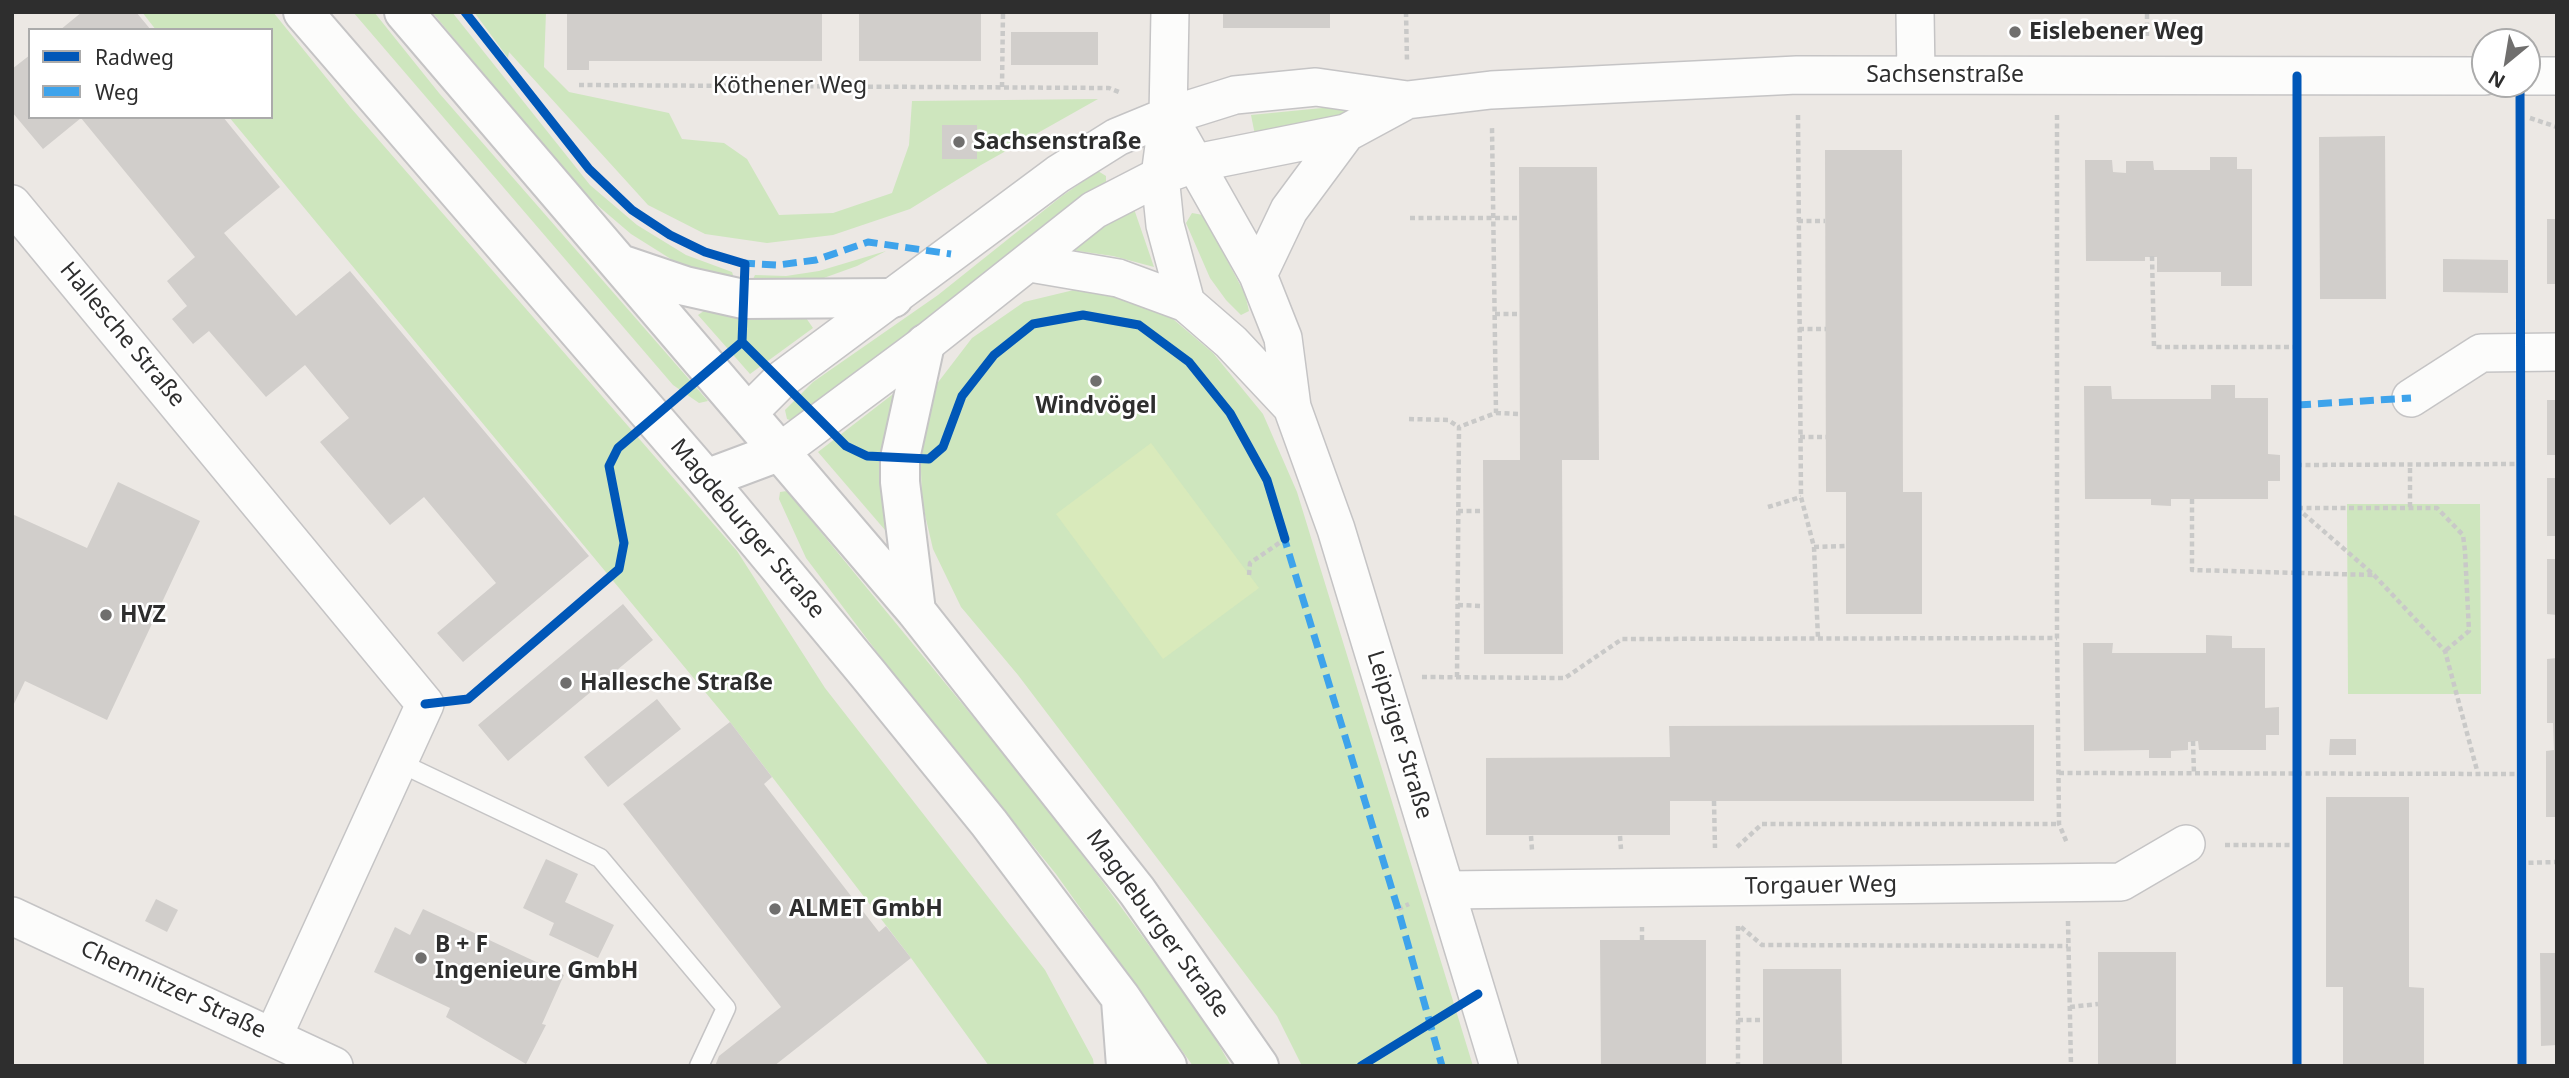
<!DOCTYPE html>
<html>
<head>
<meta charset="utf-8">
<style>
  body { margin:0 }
  #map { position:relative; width:2569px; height:1078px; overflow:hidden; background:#ece8e4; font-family:"Noto Sans",sans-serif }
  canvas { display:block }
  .frame { position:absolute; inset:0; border:14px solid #2e2e2e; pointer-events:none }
  .legend { position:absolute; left:28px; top:28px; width:245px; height:91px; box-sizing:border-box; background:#fff; border:2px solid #ababab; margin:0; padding:9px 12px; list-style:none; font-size:21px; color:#2e2e2e }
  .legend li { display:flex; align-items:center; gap:14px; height:35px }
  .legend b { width:35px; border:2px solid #ababab }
  .north { position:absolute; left:2471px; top:28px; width:70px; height:70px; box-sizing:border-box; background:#fff; border:2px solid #ababab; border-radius:50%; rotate:210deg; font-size:19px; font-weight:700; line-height:28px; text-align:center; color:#2e2e2e }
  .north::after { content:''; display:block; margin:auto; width:24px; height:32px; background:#706f6e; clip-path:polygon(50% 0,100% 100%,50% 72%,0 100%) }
</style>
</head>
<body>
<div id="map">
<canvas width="2569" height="1078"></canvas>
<div class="frame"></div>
<ul class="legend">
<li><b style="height:9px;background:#0057b8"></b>Radweg</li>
<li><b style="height:9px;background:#3ea3eb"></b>Weg</li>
</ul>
<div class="north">N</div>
</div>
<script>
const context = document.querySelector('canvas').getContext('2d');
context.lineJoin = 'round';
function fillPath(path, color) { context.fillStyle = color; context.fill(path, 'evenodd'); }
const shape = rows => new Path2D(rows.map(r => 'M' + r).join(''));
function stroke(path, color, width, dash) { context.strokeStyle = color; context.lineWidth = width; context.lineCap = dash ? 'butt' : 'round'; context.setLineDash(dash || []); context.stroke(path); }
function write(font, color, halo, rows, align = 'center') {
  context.font = font + ' "Noto Sans",sans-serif'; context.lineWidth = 5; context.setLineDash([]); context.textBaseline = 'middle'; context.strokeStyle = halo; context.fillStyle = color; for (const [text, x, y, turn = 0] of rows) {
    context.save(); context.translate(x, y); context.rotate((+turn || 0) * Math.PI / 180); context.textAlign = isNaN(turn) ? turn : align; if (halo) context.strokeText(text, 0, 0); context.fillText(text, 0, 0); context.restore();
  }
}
const green = shape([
  [142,12,273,12,350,107,737,551,825,688,1045,970,1093,1059,1094,1066,989,1066,911,958,730,722,229,117,271,117,271,30,156,30],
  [353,12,374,12,439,93,708,401,699,403,673,385],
  [432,12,452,12,590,185,637,225,686,255,732,272,735,281,682,266,631,234,583,193],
  [474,12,546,12,544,67,569,92,669,113,682,139,724,143,747,159,779,215,833,213,892,193,909,145,912,101,1098,99,981,165,910,209,833,235,767,243,705,234,648,205,509,52,508,58],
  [1373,103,1374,110,1255,135,1251,115],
  [1098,171,1106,176,1106,183,1066,210,795,422,787,419,785,410,813,382,938,295,1062,196],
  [1133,206,1154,267,1113,256,1071,250,1099,226],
  [1192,213,1203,215,1245,294,1249,311,1241,315,1226,300,1210,278,1186,223],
  [886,251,857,266,821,279,786,284,751,283,755,275,786,276,819,271],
  [1078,289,1130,296,1173,319,1213,353,1263,414,1297,492,1473,1066,1302,1066,1277,1016,1018,675,961,607,933,549,922,502,920,441,936,385,972,338,1024,302],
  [708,308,804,315,813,328,750,374,698,315],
  [897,391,885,432,881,485,891,537,818,452],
  [787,491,1020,774,1102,881,1208,1026,1231,1066,1193,1066,1056,874,892,672,806,558,779,499,780,492],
  [2347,504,2480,504,2481,694,2348,694]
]);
const pitch = shape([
  [1151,443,1259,588,1163,659,1056,514]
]);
const building = shape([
  [82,12,136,12,151,30,60,30],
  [567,12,822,12,822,61,589,61,589,70,567,70],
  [859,12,981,12,981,61,859,61],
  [1223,12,1330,12,1330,28,1223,28],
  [1011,32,1098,32,1098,65,1011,65],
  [30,55,30,117,223,117,280,187,224,233,296,316,350,271,589,556,463,662,437,633,496,583,424,497,390,525,320,442,349,418,305,365,266,397,209,331,193,344,172,319,187,306,167,281,195,257,81,118,43,149,12,112,12,69],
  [942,125,977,125,977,159,942,159],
  [2385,136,2386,299,2320,299,2319,137],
  [1825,150,1902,150,1903,492,1922,492,1922,614,1846,614,1846,492,1826,492],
  [2210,157,2237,157,2237,169,2252,169,2252,286,2221,286,2221,272,2157,272,2157,257,2145,257,2145,261,2086,261,2085,160,2112,160,2113,172,2126,173,2126,161,2153,161,2154,170,2210,170],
  [1519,167,1597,167,1599,460,1562,460,1563,654,1484,654,1483,460,1520,460],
  [2547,219,2557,219,2557,284,2547,284],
  [2443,259,2508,260,2508,293,2443,292],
  [2211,385,2235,385,2235,398,2268,398,2268,454,2280,455,2280,481,2268,481,2268,499,2171,499,2171,506,2151,505,2151,499,2085,499,2084,386,2111,386,2112,399,2211,399],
  [2547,400,2557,400,2557,455,2547,455],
  [2547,478,2557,478,2557,536,2547,536],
  [118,482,200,521,107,720,25,681,12,708,12,514,87,548],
  [2547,559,2557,559,2557,615,2547,614],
  [623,604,653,640,508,761,478,725],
  [2206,635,2232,636,2232,648,2265,648,2265,708,2279,707,2279,735,2266,735,2266,750,2199,750,2198,741,2188,742,2188,750,2171,751,2171,758,2149,758,2149,750,2084,751,2083,643,2113,643,2112,653,2206,653],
  [2557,658,2557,817,2546,817,2546,751,2554,750,2553,723,2547,723,2547,659],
  [657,699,681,729,608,787,584,757],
  [730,722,772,777,764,784,879,932,886,926,911,958,774,1066,715,1066,719,1056,781,1007,623,804],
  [2034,725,2034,801,1670,801,1670,835,1486,835,1486,758,1670,757,1669,726],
  [2330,739,2356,739,2356,755,2329,755],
  [2326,797,2409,797,2409,987,2424,988,2424,1066,2343,1066,2343,987,2326,987],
  [546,859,578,874,565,902,614,925,598,958,549,935,554,923,523,908],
  [156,899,178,910,167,932,145,921],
  [423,909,564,975,542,1024,546,1025,526,1064,446,1017,450,1008,374,972,395,927,410,935],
  [1600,940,1706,940,1706,1066,1601,1066],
  [2098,952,2176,952,2176,1066,2098,1066],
  [2540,953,2557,953,2557,1045,2541,1046],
  [1763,969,1841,969,1842,1066,1763,1066]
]);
const path = shape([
  [1406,12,1407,61],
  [2147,36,2147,12],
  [579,85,1109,88,1119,92],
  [1002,87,1003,12],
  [1798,115,1801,497,1814,547,1818,638],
  [2057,115,2057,638,2059,824,2067,843],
  [2530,118,2557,127],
  [1410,218,1519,218],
  [1798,221,1825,221],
  [2152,256,2154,347,2297,347],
  [1495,314,1519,314],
  [1799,329,1826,329],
  [1496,413,1519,414],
  [1409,419,1448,420,1459,427],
  [1800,437,1826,437],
  [2297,465,2520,464],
  [2192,499,2192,570,2373,575],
  [1768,507,1801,497],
  [2410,507,2410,465],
  [2297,508,2374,575,2445,651,2478,774],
  [2298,508,2437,508,2463,535,2465,551,2469,631,2445,651],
  [1458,511,1483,511],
  [1814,547,1846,546],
  [1249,575,1250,563,1285,539],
  [1458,605,1483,606],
  [1422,677,1565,678,1622,639,2057,638],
  [1457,677,1459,427,1496,413,1492,127],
  [2193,741,2194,774],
  [2059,773,2520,774],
  [1714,801,1715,848],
  [1531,836,1532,850],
  [1620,836,1621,849],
  [2225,845,2297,845],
  [1737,847,1762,824,2059,824],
  [2520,863,2557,862],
  [1398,909,1409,904],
  [2068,921,2071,1066],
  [1738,926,1738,1066],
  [1741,927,1762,945,2068,946],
  [1642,940,1642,927],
  [2070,1007,2098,1004],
  [1738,1020,1763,1020]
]);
const lane = shape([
  [398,762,600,858,726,1008,699,1066]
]);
const street = shape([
  [1170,12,1168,116,1160,176,1165,225,1186,303],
  [1915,12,1916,75],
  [2527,76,2557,76],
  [1168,116,1258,275,1283,338,1292,407,1336,529,1499,1066],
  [12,204,425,704,273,1037],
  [1030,263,1118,278,1186,303,1231,342,1292,407],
  [1258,275,1289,210,1346,133],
  [2411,398,2481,353,2557,352],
  [748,413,781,380,1058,174,1117,137,1168,116,1235,95,1316,87,1407,100,1491,90,1797,75,2485,76],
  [781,451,925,344,1094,210,1160,176,1196,163,1346,133,1407,100],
  [1446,890,2121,882,2186,844],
  [12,916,334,1066]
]);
const secondary = shape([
  [303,12,706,479,868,674,989,823,1121,998,1167,1066],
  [404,12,916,611,1137,891,1259,1066],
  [620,264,685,286,743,299,893,298],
  [706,479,781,451],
  [916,611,900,482,900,458,925,344],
  [1121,1000,1126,1066]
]);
const quiet = shape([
  [741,263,778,265,816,260,868,242,951,254],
  [2297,405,2411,398],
  [1283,534,1398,909,1442,1066]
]);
const cycleway = shape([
  [465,12,589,169,632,210,670,235,705,252,745,264,742,342,846,446,867,456,929,459,943,447,962,396,994,355,1033,324,1083,315,1139,325,1189,362,1230,413,1267,480,1285,539],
  [2297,76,2297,1066],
  [2520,84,2522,1066],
  [425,704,468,699,619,569,624,543,609,466,618,448,742,342],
  [1361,1066,1478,994]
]);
const markers = [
  [2015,32,7,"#706f6e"],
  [959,142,7,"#706f6e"],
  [1096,381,7,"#706f6e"],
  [106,615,7,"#706f6e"],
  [566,683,7,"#706f6e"],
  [775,909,7,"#706f6e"],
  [421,958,7,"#706f6e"]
];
const poiNames = [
  ["Eislebener Weg",2029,32],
  ["Sachsenstraße",973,142],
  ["Windvögel",1096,406,"center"],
  ["HVZ",120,615],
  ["Hallesche Straße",580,683],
  ["ALMET GmbH",789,909],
  ["B + F",435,945],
  ["Ingenieure GmbH",435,971]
];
const streetNames = [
  ["Sachsenstraße",1945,75],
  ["Köthener Weg",790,86],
  ["Hallesche Straße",122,335,50],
  ["Magdeburger Straße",747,529,50],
  ["Leipziger Straße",1399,735,73],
  ["Torgauer Weg",1821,886,-1],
  ["Magdeburger Straße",1157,924,54],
  ["Chemnitzer Straße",173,990,25]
];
fillPath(green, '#cee6be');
fillPath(pitch, '#d9eabb');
fillPath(building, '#d1cecb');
stroke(lane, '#c5c4c5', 21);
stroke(street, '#c5c4c5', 40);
stroke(secondary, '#c5c4c5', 42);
stroke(path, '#c9c9c8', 4.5, [5, 3.5]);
stroke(lane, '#fcfcfb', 18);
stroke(street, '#fcfcfb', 37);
stroke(secondary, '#fcfcfb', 38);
stroke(quiet, '#3ea3eb', 7, [14, 7]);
stroke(cycleway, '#0057b8', 9);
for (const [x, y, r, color] of markers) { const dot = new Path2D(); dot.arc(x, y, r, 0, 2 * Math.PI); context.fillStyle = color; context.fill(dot); stroke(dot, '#fff', 2.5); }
write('bold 23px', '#2e2e2e', '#fff', poiNames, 'left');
write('23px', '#2e2e2e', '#fff', streetNames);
</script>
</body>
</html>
